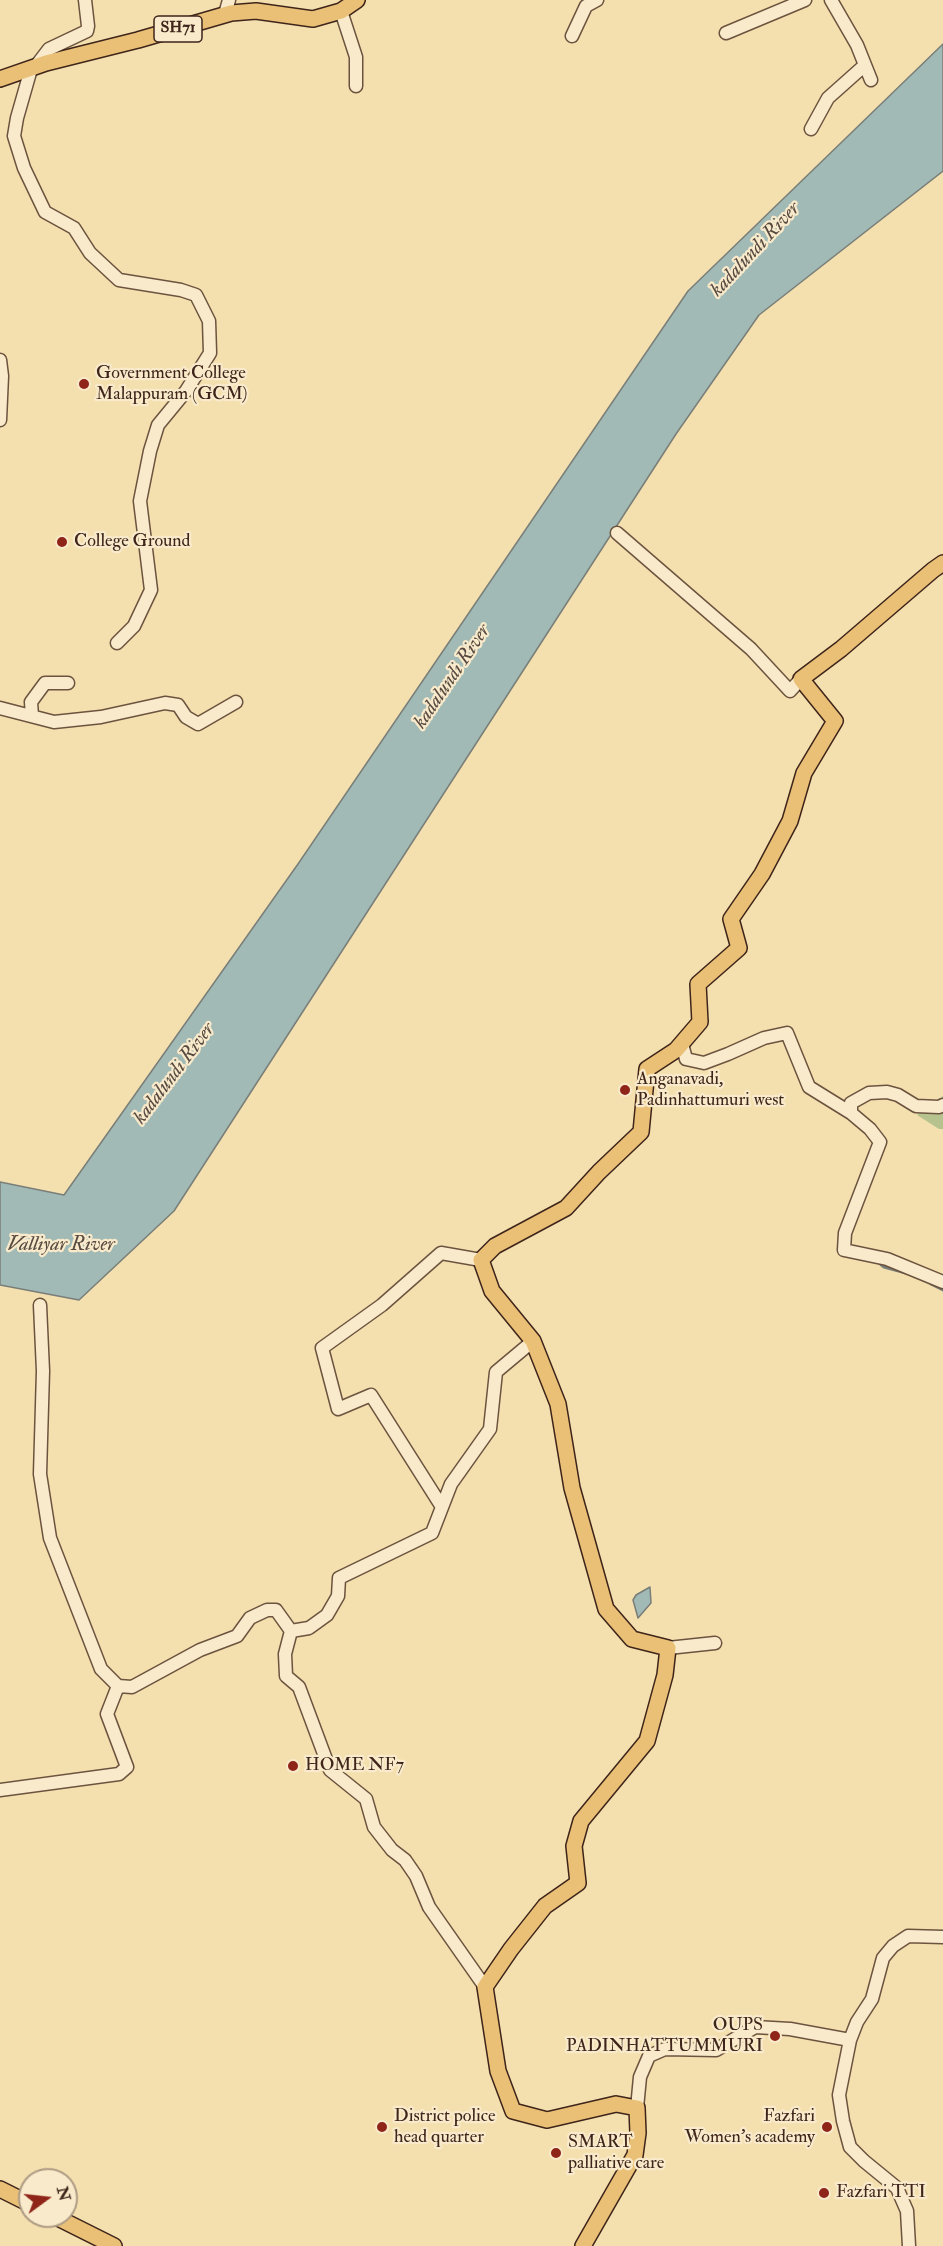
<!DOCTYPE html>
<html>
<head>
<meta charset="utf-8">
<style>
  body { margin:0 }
  #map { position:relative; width:943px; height:2246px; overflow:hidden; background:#f4dfae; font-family:"IM FELL Double Pica",serif }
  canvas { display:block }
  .north { position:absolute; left:18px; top:2168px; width:60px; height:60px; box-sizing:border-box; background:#f8eaca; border:2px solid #ae9b84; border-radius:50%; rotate:75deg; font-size:16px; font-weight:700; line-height:24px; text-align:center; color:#3e241a }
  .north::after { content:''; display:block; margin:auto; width:21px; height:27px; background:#8f2418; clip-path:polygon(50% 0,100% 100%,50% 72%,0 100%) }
</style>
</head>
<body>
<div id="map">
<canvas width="943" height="2246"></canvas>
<div class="north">N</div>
</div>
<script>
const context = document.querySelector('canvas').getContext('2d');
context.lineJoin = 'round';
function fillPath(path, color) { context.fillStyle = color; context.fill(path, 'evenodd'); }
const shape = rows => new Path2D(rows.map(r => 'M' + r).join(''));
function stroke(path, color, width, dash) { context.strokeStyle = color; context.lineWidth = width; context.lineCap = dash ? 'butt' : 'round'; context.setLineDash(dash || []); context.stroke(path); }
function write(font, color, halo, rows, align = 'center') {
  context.font = font + ' "IM FELL Double Pica",serif'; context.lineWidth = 4.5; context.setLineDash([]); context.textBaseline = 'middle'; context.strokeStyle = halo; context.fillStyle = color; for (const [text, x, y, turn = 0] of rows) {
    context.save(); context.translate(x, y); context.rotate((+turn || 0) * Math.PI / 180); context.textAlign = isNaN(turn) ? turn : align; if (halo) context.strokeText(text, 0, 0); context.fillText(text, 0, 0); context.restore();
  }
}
const green = shape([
  [943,1096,943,1129,939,1129,917,1115]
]);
const water = shape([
  [943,44,943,171,759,315,676,434,174,1211,79,1300,0,1285,0,1182,64,1195,298,864,688,291,943,44],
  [650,1587,651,1603,638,1618,633,1600,636,1595,650,1587]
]);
const stream = shape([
  [879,1263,884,1267,906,1273],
  [931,1284,943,1290]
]);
const minor = shape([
  [831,0,857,45,871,80],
  [341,11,356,57,356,86],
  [225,14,229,0],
  [726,33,805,0],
  [572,36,586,6,597,0],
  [36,66,49,49,87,31,88,26,85,0],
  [31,69,17,118,14,136,24,168,45,212,74,228,90,253,119,280,181,290,196,295,209,321,210,353,186,391,158,425,150,451,140,501,151,590,134,626,117,643],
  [811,129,828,98,865,65],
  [0,360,2,376,0,420],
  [617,533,751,649,790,691,801,679],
  [0,708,54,722,101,717,165,703,178,705,186,717,198,724,236,702],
  [32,716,31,702,45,683,68,683],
  [682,1044,686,1059,704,1063,728,1054,764,1038,787,1033,809,1087,851,1113,870,1129,880,1142,845,1233,844,1250,887,1259,943,1282],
  [851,1113,851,1103,869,1093,887,1092,898,1095,916,1106,939,1107,943,1105],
  [40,1305,43,1371,40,1474,50,1538,101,1669,118,1686,132,1687,200,1650,237,1636,250,1618,267,1610,276,1610,291,1631],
  [442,1507,371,1395,338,1409,322,1348,382,1305,441,1253,481,1260],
  [668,1648,715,1643],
  [0,1790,119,1774,127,1767,107,1714,118,1686],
  [485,1987,429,1907,416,1876,405,1860,392,1850,374,1827,366,1799,330,1770,299,1687,286,1676,285,1654,291,1631,309,1628,327,1615,338,1596,339,1578,432,1533,451,1484,490,1429,496,1372,533,1341],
  [637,2108,640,2077,649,2056,665,2049,716,2050,755,2027,790,2029,850,2040],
  [909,2246,907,2211,897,2188,864,2161,850,2147,843,2121,839,2095,850,2040,857,2022,872,1999,883,1958,893,1946,908,1936,943,1937]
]);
const major = shape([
  [0,79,46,63,138,40,231,13,256,11,313,19,341,11,357,0],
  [0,2189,30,2204],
  [54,2216,114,2246],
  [583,2246,635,2155,638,2133,637,2108,616,2104,547,2120,513,2111,498,2071,485,1987,511,1949,545,1906,578,1883,574,1846,581,1821,647,1741,665,1675,668,1648,632,1639,606,1609,572,1488,558,1404,533,1341,492,1291,481,1260,495,1246,566,1208,599,1172,641,1132,647,1069,676,1050,700,1022,698,984,739,948,731,919,762,874,790,821,804,773,835,721,801,679,841,649,933,570,943,563]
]);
const markers = [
  [84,384,6,"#8f2418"],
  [62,542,6,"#8f2418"],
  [625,1090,6,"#8f2418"],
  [293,1766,6,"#8f2418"],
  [775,2036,6,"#8f2418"],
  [382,2127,6,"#8f2418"],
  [827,2127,6,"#8f2418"],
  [556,2153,6,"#8f2418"],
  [824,2193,6,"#8f2418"]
];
const shields = [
  [178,29,48]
];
const shieldNames = [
  ["SH71",178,29]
];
const poiNames = [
  ["Government College",96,374],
  ["Malappuram (GCM)",96,395],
  ["College Ground",74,542],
  ["Anganavadi,",637,1080],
  ["Padinhattumuri west",637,1101],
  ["HOME NF7",305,1766],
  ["OUPS",763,2026,"right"],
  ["PADINHATTUMMURI",763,2047,"right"],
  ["District police",394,2117],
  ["head quarter",394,2138],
  ["Fazfari",815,2117,"right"],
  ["Women's academy",815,2138,"right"],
  ["SMART",568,2143],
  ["palliative care",568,2164],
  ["Fazfari TTI",836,2193]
];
const waterNames = [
  ["kadalundi River",756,250,-47],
  ["kadalundi River",453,677,-56],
  ["kadalundi River",175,1074,-53],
  ["Valliyar River",61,1246]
];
fillPath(green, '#b6c38f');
fillPath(water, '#a1bab6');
stroke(water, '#797e78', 1.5);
stroke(stream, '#797e78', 3);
stroke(minor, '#6c533f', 15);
stroke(major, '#3e241a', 18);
stroke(minor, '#f8eaca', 12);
stroke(major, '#eac077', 15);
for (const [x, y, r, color] of markers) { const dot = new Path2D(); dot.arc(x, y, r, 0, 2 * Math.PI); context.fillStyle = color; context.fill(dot); stroke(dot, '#f8eaca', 2); }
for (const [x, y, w] of shields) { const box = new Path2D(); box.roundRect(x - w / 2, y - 13, w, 26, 4.5); context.fillStyle = '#f8eaca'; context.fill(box); stroke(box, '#3e241a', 1.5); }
write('bold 16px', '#3e241a', null, shieldNames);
write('18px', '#3e241a', '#f8eaca', poiNames, 'left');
write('italic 20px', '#574a41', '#f8eaca', waterNames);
</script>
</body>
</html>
